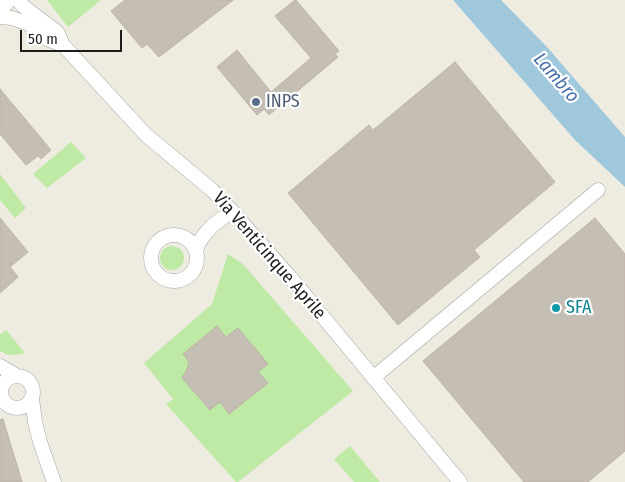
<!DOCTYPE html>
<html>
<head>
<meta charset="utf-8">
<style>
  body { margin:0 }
  #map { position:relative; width:625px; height:482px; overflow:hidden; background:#eeebe1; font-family:"Fira Sans Condensed",sans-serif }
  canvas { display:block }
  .scale { position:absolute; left:20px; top:30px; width:102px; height:22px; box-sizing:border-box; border:2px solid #1c1c1c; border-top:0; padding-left:6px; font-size:15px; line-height:18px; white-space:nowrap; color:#1c1c1c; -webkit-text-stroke:4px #fff; paint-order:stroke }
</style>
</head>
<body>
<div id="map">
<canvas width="625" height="482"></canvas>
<div class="scale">50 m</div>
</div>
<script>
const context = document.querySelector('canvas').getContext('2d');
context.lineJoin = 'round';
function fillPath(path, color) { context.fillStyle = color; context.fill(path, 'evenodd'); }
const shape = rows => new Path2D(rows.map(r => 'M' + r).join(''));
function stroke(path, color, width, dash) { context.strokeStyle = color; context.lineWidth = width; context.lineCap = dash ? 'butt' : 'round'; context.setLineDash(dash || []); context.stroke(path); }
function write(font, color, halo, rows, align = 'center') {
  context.font = font + ' "Fira Sans Condensed",sans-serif'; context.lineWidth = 4.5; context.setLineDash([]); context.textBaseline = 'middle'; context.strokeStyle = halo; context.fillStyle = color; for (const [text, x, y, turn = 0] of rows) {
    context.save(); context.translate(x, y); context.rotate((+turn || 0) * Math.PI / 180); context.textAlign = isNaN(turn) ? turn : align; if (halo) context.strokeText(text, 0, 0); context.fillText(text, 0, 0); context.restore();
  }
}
const grass = shape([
  [47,0,101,0,68,27],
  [71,142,86,158,47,188,33,174],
  [0,174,26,208,15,218,0,200],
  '160 258a12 12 0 1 1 24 0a12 12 0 1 1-24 0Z',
  [228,254,243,264,353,391,238,482,236,482,166,404,173,399,144,363,212,304],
  [6,330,25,353,14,355,6,354,0,351,0,335],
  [350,446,380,482,354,482,334,459]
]);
const water = shape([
  [453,0,501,0,546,46,625,137,625,187,575,140]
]);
const building = shape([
  [125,0,233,0,159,57,147,44,142,48,111,11,125,0],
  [295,0,296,0,339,51,335,54,338,57,269,115,264,109,257,115,217,67,237,50,271,92,311,58,275,16,295,0],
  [455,62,555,182,474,250,480,257,398,325,288,193,369,125,373,130,455,62],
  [0,89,51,150,41,159,38,156,26,165,0,134,0,89],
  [0,218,28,252,10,267,18,277,0,293,0,218],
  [595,218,625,254,625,451,588,482,524,482,423,361,595,218],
  [217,326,226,337,238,328,268,364,258,372,268,383,229,414,220,402,210,410,182,378,187,369,189,362,183,354,217,326],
  [3,419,22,482,0,482,0,420,3,419]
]);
const minor = shape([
  [18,0,23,6,57,32,63,45,146,135,212,190,232,211,290,277,460,482],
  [0,12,9,0],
  [0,17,12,18,29,24,49,40,63,45],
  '151 258a23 23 0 1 1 46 0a23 23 0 1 1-46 0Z',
  [196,251,199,242,205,234,213,225,232,211],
  [0,366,17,376],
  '1 392a16 16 0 1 1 32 0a16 16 0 1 1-32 0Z',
  [373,378,598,190],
  [32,398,35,422,40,442,54,482]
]);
const markers = [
  [256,102,5,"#5c6f8a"],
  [556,308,5,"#0f9aa8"]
];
const serviceNames = [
  ["INPS",266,102]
];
const streetNames = [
  ["Via Venticinque Aprile",269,256,49]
];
const cultureNames = [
  ["SFA",566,308]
];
const waterNames = [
  ["Lambro",556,78,49]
];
fillPath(grass, '#bfeaa5');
fillPath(water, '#a0c8dd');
fillPath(building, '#c5beb4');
stroke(building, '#bfb3a3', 1);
stroke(minor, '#a3a3a3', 15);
stroke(minor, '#fff', 14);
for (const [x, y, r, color] of markers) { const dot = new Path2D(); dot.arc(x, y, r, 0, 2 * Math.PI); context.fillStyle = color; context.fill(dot); stroke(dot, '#fff', 2); }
write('18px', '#4e5e75', '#fff', serviceNames, 'left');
write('18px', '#1c1c1c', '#fff', streetNames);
write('18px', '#0d838f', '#fff', cultureNames, 'left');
write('italic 19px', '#476fad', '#fff', waterNames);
</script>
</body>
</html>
